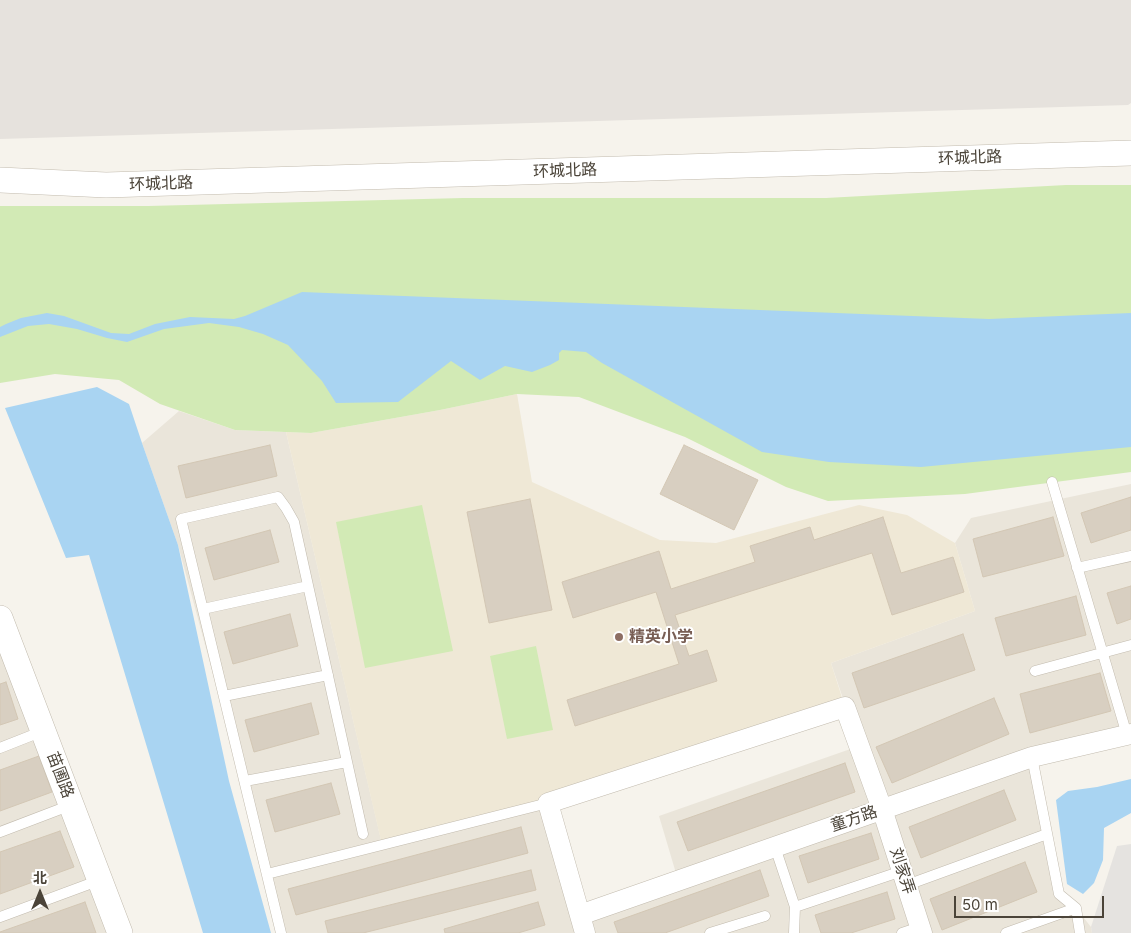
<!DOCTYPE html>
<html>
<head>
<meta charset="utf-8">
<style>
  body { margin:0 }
  #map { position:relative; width:1131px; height:933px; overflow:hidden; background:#f6f3ec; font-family:Inter,"Noto Sans SC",sans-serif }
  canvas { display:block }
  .north { position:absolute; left:15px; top:868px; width:50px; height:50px; -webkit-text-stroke:4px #fff; paint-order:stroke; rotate:0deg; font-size:14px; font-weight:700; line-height:20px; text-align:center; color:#4b4439 }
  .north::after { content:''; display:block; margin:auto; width:18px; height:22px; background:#4b4439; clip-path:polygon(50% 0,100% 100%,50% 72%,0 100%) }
  .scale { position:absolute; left:954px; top:896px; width:150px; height:22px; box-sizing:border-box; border:2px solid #4b4439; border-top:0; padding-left:6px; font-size:15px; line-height:18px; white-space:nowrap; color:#4b4439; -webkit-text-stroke:4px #fff; paint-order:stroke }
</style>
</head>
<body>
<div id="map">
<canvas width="1131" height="933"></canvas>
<div class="north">北</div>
<div class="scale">50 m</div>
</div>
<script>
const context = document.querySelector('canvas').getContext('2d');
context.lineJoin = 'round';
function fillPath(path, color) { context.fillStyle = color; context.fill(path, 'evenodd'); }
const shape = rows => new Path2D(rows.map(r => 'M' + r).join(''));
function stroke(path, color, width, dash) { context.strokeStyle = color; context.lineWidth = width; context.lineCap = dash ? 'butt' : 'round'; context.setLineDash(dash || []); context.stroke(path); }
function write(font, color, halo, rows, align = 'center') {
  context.font = font + ' Inter,"Noto Sans SC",sans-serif'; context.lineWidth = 4; context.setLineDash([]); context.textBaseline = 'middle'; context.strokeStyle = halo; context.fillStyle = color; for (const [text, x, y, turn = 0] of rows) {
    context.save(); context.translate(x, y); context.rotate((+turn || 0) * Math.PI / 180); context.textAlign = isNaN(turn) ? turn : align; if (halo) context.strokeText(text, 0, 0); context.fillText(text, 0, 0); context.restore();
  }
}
const residential = shape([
  [179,411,235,430,286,432,382,844,548,803,579,914,678,880,659,816,859,746,831,663,975,611,955,543,971,518,1131,484,1131,734,1032,757,1059,894,1076,908,1091,927,1092,933,281,933,267,874,178,545,142,443],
  [0,618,120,933,0,933]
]);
const industrial = shape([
  [0,0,1131,0,1131,103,1128,105,0,139]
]);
const education = shape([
  [517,394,532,482,660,540,716,543,859,505,907,515,955,543,975,611,831,663,845,707,548,803,382,845,286,432,311,433,440,410]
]);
const green = shape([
  [1066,185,1131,185,1131,472,965,494,828,501,786,487,685,437,579,397,517,394,440,410,311,433,235,430,160,404,119,380,55,374,0,383,0,206,148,206,463,198,826,198],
  [422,505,453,651,365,668,336,522],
  [536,646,553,730,507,739,490,656]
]);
const parking = shape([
  [1131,844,1131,933,1092,933,1091,927,1117,846]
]);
const water = shape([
  [302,292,989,319,1131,313,1131,447,921,467,829,462,762,452,602,363,586,352,562,350,559,353,559,360,550,365,532,372,505,366,480,380,451,361,398,402,336,403,322,381,288,345,263,334,239,327,209,323,164,329,127,342,107,338,77,329,49,324,28,326,0,337,0,327,6,324,21,318,47,313,64,316,111,333,129,334,155,324,190,317,234,319,245,316],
  [97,387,129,404,142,443,178,545,229,781,271,933,203,933,89,555,66,558,5,408],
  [1131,779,1131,813,1104,828,1103,860,1094,883,1083,894,1067,884,1056,800,1068,791,1097,787]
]);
const building = shape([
  [270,445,277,476,186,498,178,466,270,445],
  [684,445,758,480,734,530,660,494,684,445],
  [1131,497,1131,530,1091,543,1081,513,1131,497],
  [530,499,552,610,489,623,467,512,530,499],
  [883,517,901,573,953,557,964,592,892,615,872,553,675,615,689,656,707,650,717,681,575,726,567,700,679,664,656,592,573,618,562,582,659,551,671,589,755,562,750,546,810,527,814,540,883,517],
  [1053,517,1064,556,983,577,973,539,1053,517],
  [270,530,279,562,214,580,205,548,270,530],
  [1131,586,1131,619,1117,624,1107,593,1131,586],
  [1076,596,1086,635,1006,656,995,618,1076,596],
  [290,614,298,646,233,664,224,632,290,614],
  [963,634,975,670,864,708,852,673,963,634],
  [1100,673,1111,711,1030,733,1020,694,1100,673],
  [6,682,18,719,0,725,0,684,6,682],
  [994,698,1009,734,892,783,876,747,994,698],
  [311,703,319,734,254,752,245,720,311,703],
  [39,756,52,792,0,811,0,770,39,756],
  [845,763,855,792,688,851,677,822,845,763],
  [331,783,340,814,275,832,266,800,331,783],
  [1004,790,1016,820,921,858,909,827,1004,790],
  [521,827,528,853,296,915,288,889,521,827],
  [60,831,74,867,0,894,0,852,60,831],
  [871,833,879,859,808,883,799,856,871,833],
  [1025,862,1037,892,942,930,930,899,1025,862],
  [531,870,536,890,363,933,328,933,325,921,531,870],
  [760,870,769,896,665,933,618,933,614,922,760,870],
  [887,892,895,919,851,933,821,933,815,915,887,892],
  [85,902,96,933,0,933,0,932,85,902],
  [538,902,545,925,518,933,445,933,444,929,538,902]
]);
const service = shape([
  [1052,482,1127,735],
  [1077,568,1131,556],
  [203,609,308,586],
  [1035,671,1131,645],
  [224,696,328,675],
  [0,748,43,731],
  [1032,757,1059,894,1076,908,1080,933],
  [245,781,347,762],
  [0,832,71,805],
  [775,847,795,907],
  [267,874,548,803],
  [907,885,1047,834],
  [0,917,100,880],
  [281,933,181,519,278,497,286,508,294,522,363,834],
  [710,933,765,916],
  [794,933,795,907,902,871],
  [902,933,920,927],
  [1006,933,1076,908]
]);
const minor = shape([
  [580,915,1032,757,1131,734],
  [585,933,548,803,845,707,882,809,922,933]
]);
const tertiary = shape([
  [0,180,106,185,1131,153],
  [0,618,120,933]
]);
const markers = [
  [619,637,5,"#8d6e63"]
];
const streetNames = [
  ["环城北路",970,158,-2],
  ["环城北路",565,171,-2],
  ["环城北路",161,184,-2],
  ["苗圃路",60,775,69],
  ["童方路",854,819,-19],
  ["刘家弄",902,871,72]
];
const educationNames = [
  ["精英小学",629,637]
];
fillPath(residential, '#eae5da');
fillPath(industrial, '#e6e2dd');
fillPath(education, '#efe8d6');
fillPath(green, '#d2eab5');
fillPath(parking, '#e5e3e0');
fillPath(water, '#a9d4f2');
fillPath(building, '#d8cfc1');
stroke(building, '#d3c7b4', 1);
stroke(service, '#c2bbae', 11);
stroke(minor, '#c2bbae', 21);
stroke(tertiary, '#c2bbae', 26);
stroke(service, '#fff', 10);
stroke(minor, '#fff', 20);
stroke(tertiary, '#fff', 25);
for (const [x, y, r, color] of markers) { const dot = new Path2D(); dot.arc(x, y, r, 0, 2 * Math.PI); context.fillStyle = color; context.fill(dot); stroke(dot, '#fff', 2); }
write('16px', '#4b4439', '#fff', streetNames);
write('bold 16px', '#785e54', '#fff', educationNames, 'left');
</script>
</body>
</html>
